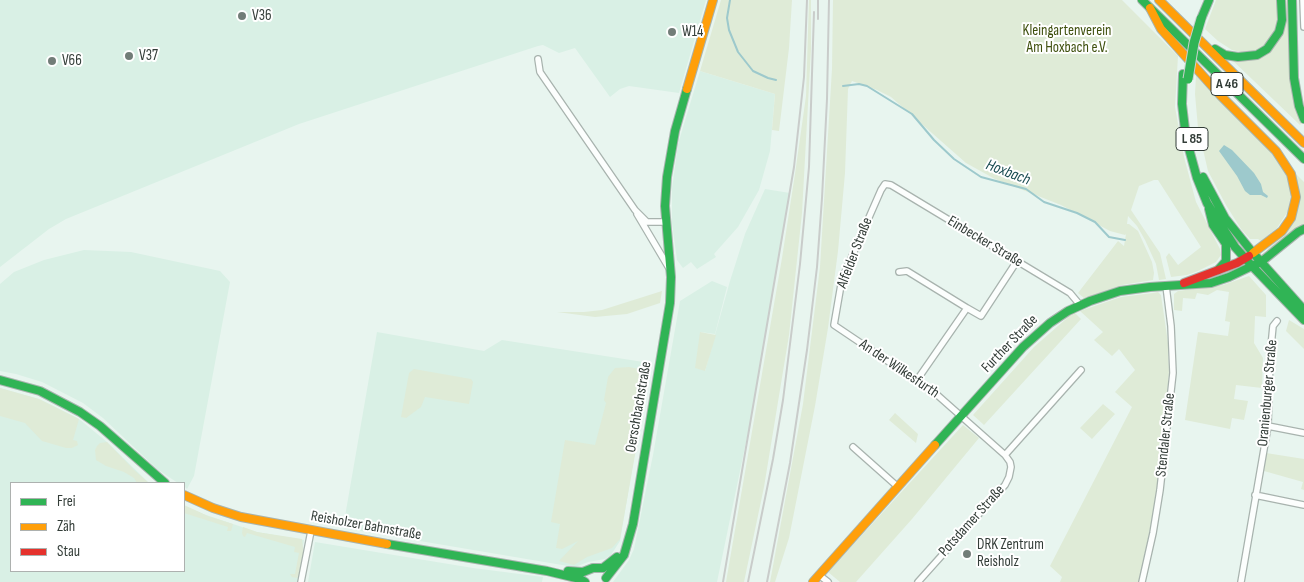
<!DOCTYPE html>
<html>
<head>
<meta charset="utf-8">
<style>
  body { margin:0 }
  #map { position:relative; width:1304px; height:582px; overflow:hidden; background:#e8f5ef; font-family:"Sofia Sans Condensed",sans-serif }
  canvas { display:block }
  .legend { position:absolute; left:10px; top:482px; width:175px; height:90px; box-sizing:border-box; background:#fff; border:1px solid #adb1af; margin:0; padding:6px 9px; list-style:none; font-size:15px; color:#333d38 }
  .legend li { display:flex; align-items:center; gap:10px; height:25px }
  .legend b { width:25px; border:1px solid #adb1af }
</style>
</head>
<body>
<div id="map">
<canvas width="1304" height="582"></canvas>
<ul class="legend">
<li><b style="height:6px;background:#30b455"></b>Frei</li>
<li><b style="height:6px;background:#ff9f0a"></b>Zäh</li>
<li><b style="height:6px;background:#e5322d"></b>Stau</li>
</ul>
</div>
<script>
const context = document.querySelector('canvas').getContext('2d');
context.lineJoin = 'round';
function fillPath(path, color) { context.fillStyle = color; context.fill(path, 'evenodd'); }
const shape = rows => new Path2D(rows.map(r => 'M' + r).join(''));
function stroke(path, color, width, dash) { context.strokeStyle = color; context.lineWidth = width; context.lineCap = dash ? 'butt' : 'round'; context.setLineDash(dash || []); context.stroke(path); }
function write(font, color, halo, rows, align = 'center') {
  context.font = font + ' "Sofia Sans Condensed",sans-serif'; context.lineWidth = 4; context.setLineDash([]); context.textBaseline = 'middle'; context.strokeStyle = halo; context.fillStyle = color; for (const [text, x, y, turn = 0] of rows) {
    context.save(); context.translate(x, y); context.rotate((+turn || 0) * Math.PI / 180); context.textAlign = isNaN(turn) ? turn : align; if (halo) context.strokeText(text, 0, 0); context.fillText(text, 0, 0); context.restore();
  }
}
const built = shape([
  [0,0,706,0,679,93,629,86,620,89,610,97,575,48,559,53,543,45,538,46,299,124,66,219,49,229,0,267],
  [700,71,775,94,770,151,759,190,738,227,714,254,716,257,697,269,691,262,683,268,677,260,672,223,672,189,678,144],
  [765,189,790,193,751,418,717,582,613,582,629,560,634,549,653,455,680,301,712,281,727,287,715,334,700,332,705,371,730,281,745,234],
  [84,250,131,252,220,271,230,282,194,476,187,489,184,486,184,483,178,483,157,469,103,418,83,403,42,382,16,374,0,371,0,284,14,272,44,260],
  [377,332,484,351,502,340,650,363,620,541,611,555,605,559,588,562,575,567,568,566,343,528],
  [0,388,39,399,79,419,107,442,149,483,11,483,11,571,184,571,184,506,206,515,257,532,304,540,297,582,0,582],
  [315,542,473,568,543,577,542,582,308,582]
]);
const green = shape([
  [721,0,792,0,789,48,779,131,772,130,775,94,700,71],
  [809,0,811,0,811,49,802,213,789,335,764,487,744,582,726,582,782,258,795,174,806,96],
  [833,0,1122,0,1178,56,1175,107,1184,157,1196,202,1220,249,1221,255,1216,262,1198,271,1187,275,1171,277,1166,257,1169,253,1178,265,1201,247,1158,180,1154,180,1139,186,1131,210,1160,253,1166,279,1159,280,1156,264,1145,240,1137,226,1128,216,1127,224,1129,224,1138,231,1152,262,1154,273,1153,280,1122,285,1084,298,1078,293,1118,241,1124,246,1126,234,1125,235,1110,231,1061,205,995,179,966,163,891,97,877,90,852,81,848,89,845,173,838,251,828,328,815,406,789,538,775,582,770,582,803,404,820,267,832,69],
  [1216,0,1278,0,1277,32,1259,50,1241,52,1232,50,1218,41,1205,29],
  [1284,0,1287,0,1289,36,1302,123,1300,125,1230,58,1272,47],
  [1196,75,1273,153,1287,175,1291,193,1288,211,1277,228,1261,241,1258,239,1250,239,1241,229,1226,205,1208,171,1198,128,1195,94],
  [1295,173,1304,182,1304,226,1269,251,1267,249,1283,235,1298,210,1299,203],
  [1249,276,1266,295,1266,317,1255,316,1254,343,1263,358,1262,388,1236,385,1234,399,1248,401,1244,420,1232,418,1230,429,1185,420,1198,332,1228,336,1230,322,1225,321,1229,292,1217,290,1208,295,1197,293,1195,299,1183,298,1182,311,1174,310,1174,294,1178,291,1223,285],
  [662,291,660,303,627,314,595,317,557,312,584,312,602,310],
  [1153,293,1158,292,1161,295,1168,343,1169,373,1158,490,1139,582,1060,582,1062,577,1050,566,1132,407,1115,392,1135,370,1119,349,1112,356,1094,340,1103,332,1080,311,1121,297],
  [1074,312,1081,319,984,425,973,415,1034,347],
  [1289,320,1304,329,1304,349,1286,331],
  [700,332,716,335,705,371,695,368],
  [629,367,650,371,620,539,612,548,587,557,574,565,559,561,578,541,562,549,556,548,560,524,551,522,565,440,595,445,606,403,604,400,608,377,615,368],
  [414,369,471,379,473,382,469,404,425,397,421,407,406,418,401,417,409,373],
  [0,388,39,399,79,419,73,440,77,441,78,445,72,448,66,448,42,441,25,423,0,416],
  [1103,404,1115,414,1092,439,1080,428],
  [895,413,918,434,916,443,889,420],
  [963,425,979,438,912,519,856,582,840,582,828,572],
  [107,442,134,470,149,483,137,483,134,478,124,472,106,466,96,460,95,450,97,446,100,443],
  [1266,453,1304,459,1304,490,1301,489,1303,482,1264,471],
  [184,505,208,516,233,524,231,531,227,531,228,527,184,513],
  [243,527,257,532,302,539,304,557,300,576,297,578,292,577,290,574,295,574,299,553,294,552,295,547,247,533,245,537,243,536,242,533]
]);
const water = shape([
  [1224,145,1232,150,1254,173,1261,184,1263,192,1268,196,1267,198,1261,195,1250,195,1245,191,1237,176,1219,151]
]);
const stream = shape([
  [730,0,727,18,729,30,738,52,753,71,768,78,776,80],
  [843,86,859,84,867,86,912,114,934,140,954,159,981,177,1026,189,1044,202,1077,213,1095,222,1109,237,1125,240]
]);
const street = shape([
  [1303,0,1304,27],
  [538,59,540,72,635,210,647,222,666,222],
  [637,214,669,268],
  [899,272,907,271,967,308],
  [917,380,967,308,981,316,1017,261],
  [1268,426,1304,433],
  [853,447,898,487],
  [1005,455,1081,370],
  [1255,495,1304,505],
  [819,575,828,582],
  [301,582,311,531],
  [918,582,1005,485,1009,477,1011,467,1010,462,1005,455,935,393,834,325,842,279,881,190,885,184,891,185,1070,293,1080,305],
  [1142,582,1153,533,1160,490,1173,373,1171,326,1166,286],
  [1241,582,1268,426,1270,357,1273,326,1277,321]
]);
const fast = shape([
  [1142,0,1304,159],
  [1292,0,1294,78,1299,106,1304,119],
  [1201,19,1209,0],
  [1215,49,1225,55,1238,57,1257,55,1267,49,1279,32,1282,20,1281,0],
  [1183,74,1182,104,1186,138,1197,178,1207,203,1235,247,1252,266,1261,262],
  [1203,177,1225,218,1253,253],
  [1209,209,1213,225,1226,244,1226,261,1218,270],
  [1253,253,1304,310],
  [1261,262,1298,232,1304,229],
  [0,380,40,391,80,412,100,426,165,483],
  [935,445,1023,347,1050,323,1068,311,1090,301,1120,291,1150,287,1211,283,1229,277,1252,266,1304,320],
  [387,544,547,571,580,579,585,582],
  [568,571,583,572,593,568,603,568,617,557],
  [606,578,624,555,633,524,670,303,671,277,665,206,667,177,675,131,687,89]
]);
const slow = shape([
  [1159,0,1304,143],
  [1150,8,1161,29,1221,96,1276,151,1291,174,1296,197,1291,218,1282,231,1253,253],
  [687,89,713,0],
  [184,495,213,508,241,517,387,544],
  [813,582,935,445]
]);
const jam = shape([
  [1184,283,1237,263,1249,256]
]);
const rail = shape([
  [818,19,818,0],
  [723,582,794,167,804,77,807,0],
  [748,582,773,459,783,400,800,264,809,167,814,12],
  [767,582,790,463,807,350,817,267,822,198,827,99,829,0]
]);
const fastBridge = shape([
  [1188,79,1194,43,1201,19]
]);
const markers = [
  [242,16,5,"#727d78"],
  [672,32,5,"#727d78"],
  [129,56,5,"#727d78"],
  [52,61,5,"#727d78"],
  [967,554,5,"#727d78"]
];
const shields = [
  [1227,84,32],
  [1192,139,32]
];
const shieldNames = [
  ["A 46",1227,84],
  ["L 85",1192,139]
];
const poiNames = [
  ["V36",252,16],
  ["W14",682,32],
  ["V37",139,56],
  ["V66",62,61],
  ["DRK Zentrum",977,545],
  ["Reisholz",977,562]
];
const parkNames = [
  ["Kleingartenverein",1067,31],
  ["Am Hoxbach e.V.",1067,48]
];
const streetNames = [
  ["Einbecker Straße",985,242,31],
  ["Alfelder Straße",855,253,-69],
  ["Further Straße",1010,344,-46],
  ["An der Wilkesfurth",899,369,34],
  ["Oranienburger Straße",1268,393,-85],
  ["Oerschbachstraße",639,407,-80],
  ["Stendaler Straße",1166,435,-84],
  ["Potsdamer Straße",972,521,-48],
  ["Reisholzer Bahnstraße",366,526,10]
];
const waterNames = [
  ["Hoxbach",1008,173,21]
];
fillPath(built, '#d9f0e5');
fillPath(green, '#dfebd7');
fillPath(water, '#9dc9cc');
stroke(stream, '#9dc9cc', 2);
stroke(street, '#a8b3ae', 8);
stroke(fast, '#a8b3ae', 10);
stroke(slow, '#a8b3ae', 10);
stroke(jam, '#a8b3ae', 10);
stroke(street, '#fcfefd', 5.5);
stroke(fast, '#30b455', 8);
stroke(slow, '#ff9f0a', 8);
stroke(jam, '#e5322d', 8);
stroke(rail, '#c9ccca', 2);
stroke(fastBridge, '#cad0ce', 11, []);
stroke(fastBridge, '#30b455', 9);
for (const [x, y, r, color] of markers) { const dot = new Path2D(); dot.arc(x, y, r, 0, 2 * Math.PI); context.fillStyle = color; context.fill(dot); stroke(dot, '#fff', 2); }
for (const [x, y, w] of shields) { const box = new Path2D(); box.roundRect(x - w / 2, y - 11.5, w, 23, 4); context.fillStyle = '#fff'; context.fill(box); stroke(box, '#333d38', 1); }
write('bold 14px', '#333d38', null, shieldNames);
write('15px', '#333d38', '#fff', poiNames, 'left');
write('15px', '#3f500e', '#fff', parkNames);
write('15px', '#333d38', '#fff', streetNames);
write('italic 16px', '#174a50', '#fff', waterNames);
</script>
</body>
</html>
